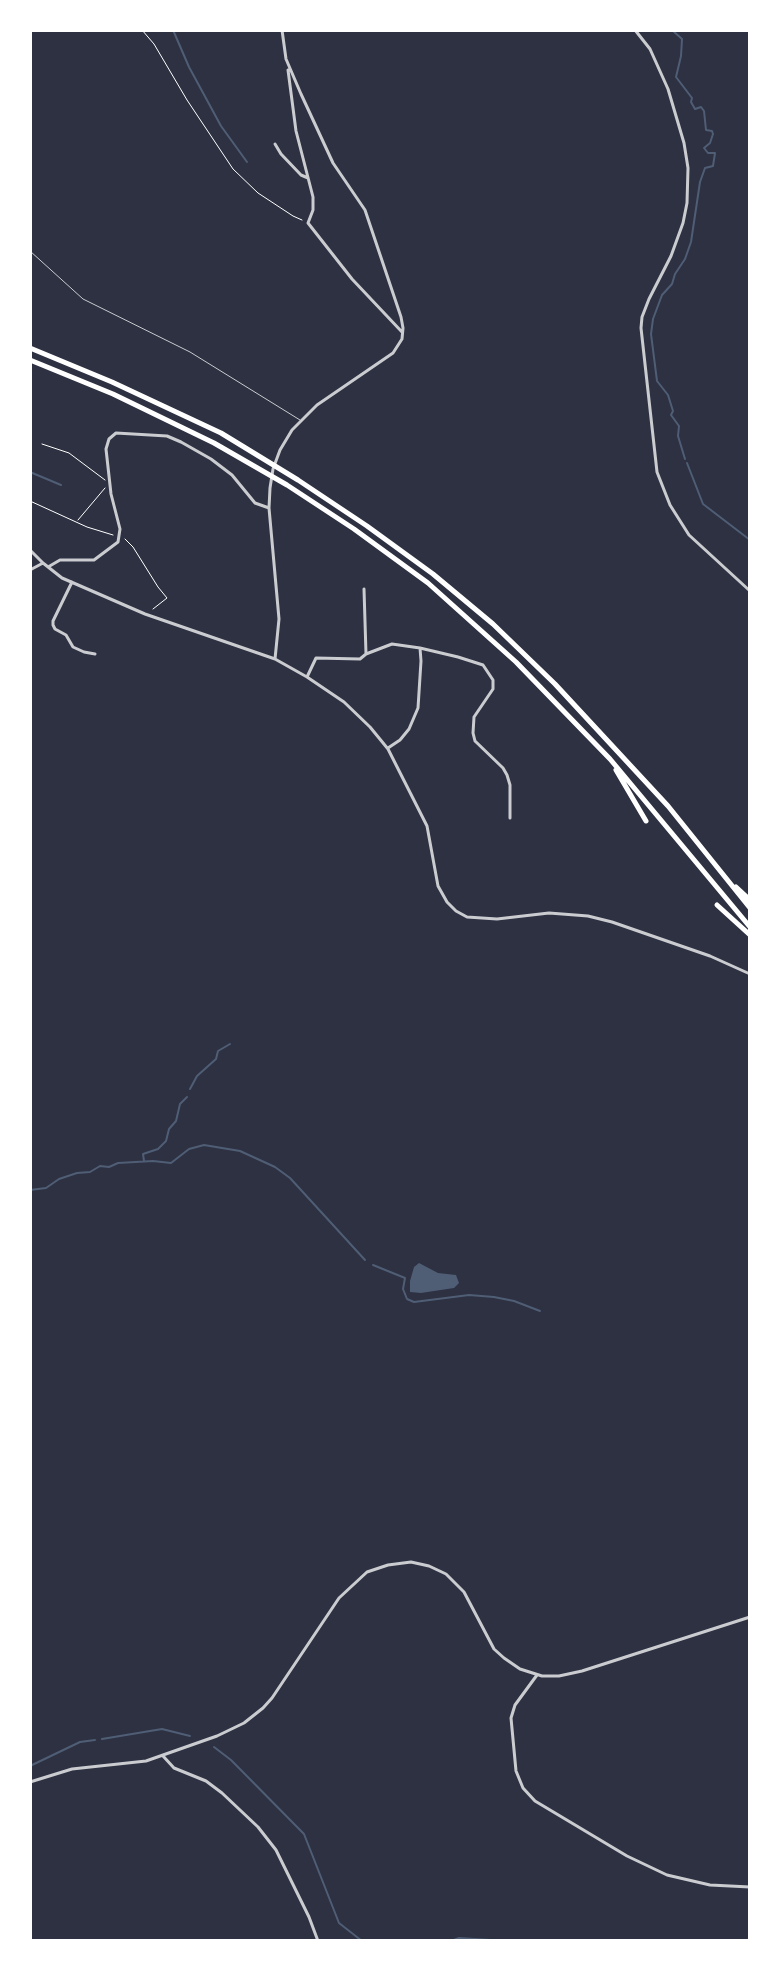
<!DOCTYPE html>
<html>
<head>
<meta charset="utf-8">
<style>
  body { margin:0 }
  #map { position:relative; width:780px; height:1971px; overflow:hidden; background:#2d3142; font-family:"Open Sans",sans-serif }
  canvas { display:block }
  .frame { position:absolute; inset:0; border:32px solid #fff; pointer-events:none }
</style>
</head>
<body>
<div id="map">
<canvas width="780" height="1971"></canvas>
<div class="frame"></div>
</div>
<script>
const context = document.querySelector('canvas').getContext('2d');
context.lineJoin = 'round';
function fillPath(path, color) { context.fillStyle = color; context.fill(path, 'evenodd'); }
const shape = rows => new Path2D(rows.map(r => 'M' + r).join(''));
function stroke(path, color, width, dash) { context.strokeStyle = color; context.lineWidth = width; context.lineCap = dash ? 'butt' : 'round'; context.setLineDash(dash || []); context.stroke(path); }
const water = shape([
  [419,1263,438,1273,456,1275,459,1283,454,1288,421,1293,410,1292,410,1281,414,1267]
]);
const stream = shape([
  [170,30,171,30],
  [173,30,189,67,221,126,247,162],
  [672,30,682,39,681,56,676,77,692,98,691,102,695,109,701,107,704,111,706,130,712,131,713,134,710,143,704,148,708,153,715,153,713,166,705,168,700,182,691,242,685,259,675,274,672,284,662,295,653,319,651,334,657,381,668,395,673,411,671,415,679,426,678,436,685,459],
  [687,463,703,504,750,540],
  [30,472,61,485],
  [190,1089,197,1076,216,1059,218,1051,230,1044],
  [144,1161,143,1154,158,1149,166,1141,169,1129,176,1121,180,1104,187,1097],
  [30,1190,46,1188,59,1179,77,1173,90,1172,100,1166,109,1167,118,1163,153,1161,171,1163,189,1149,204,1145,240,1151,275,1167,290,1178,365,1260],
  [373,1265,405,1278,403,1289,407,1299,414,1302,469,1295,494,1297,514,1301,540,1311],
  [102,1739,162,1729,190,1736],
  [214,1747,231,1760,304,1834,339,1923,362,1941],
  [30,1766,80,1742,95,1740],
  [451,1941,459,1938,507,1941],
  [744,1941,750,1939]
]);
const path = shape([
  [142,30,154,44,187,100,233,169,258,193,293,216,302,220],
  [42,444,69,453,105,480],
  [30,501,87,527,113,535],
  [78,520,105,488],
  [125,539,133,547,158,587,167,598,153,609]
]);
const service = shape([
  [30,251,83,299,190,352,300,420]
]);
const minor = shape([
  [288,70,296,131,313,197,313,210,308,223,352,279,402,332],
  [275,144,281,154,301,175,308,178],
  [30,550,43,563,62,578,145,614,275,659,307,677,344,702,370,727,388,749,427,826,438,886,447,902,456,911,467,917,497,919,549,913,588,916,612,922,710,956,750,974],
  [48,567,60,560,94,560,118,542,120,529,111,494,106,449,109,439,116,433,167,436,181,442,211,459,232,475,255,503,269,508],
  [30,570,43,563],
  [72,582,53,621,53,625,55,629,66,635,73,647,84,652,95,654],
  [364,589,366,654],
  [420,648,458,657,483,665,493,680,493,689,474,717,473,733,475,741,503,768,507,775,510,785,510,818],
  [275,659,279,619,269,508,270,488,273,469,280,450,292,430,317,405,393,353,402,339,403,328,401,317,365,210,333,163,301,94,286,59,282,30],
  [307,677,316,658,360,659,366,654,392,644,420,648,421,661,418,708,409,729,400,740,388,748],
  [537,1675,515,1705,511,1718,516,1771,523,1788,535,1801,627,1856,667,1875,710,1885,750,1887],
  [163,1756,174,1768,206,1781,222,1793,258,1827,276,1850,309,1917,318,1941]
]);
const tertiary = shape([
  [635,30,650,49,668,89,684,143,688,168,687,203,683,223,671,256,649,299,642,317,641,328,657,472,670,505,689,535,750,591],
  [30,1782,72,1769,146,1761,217,1736,244,1723,263,1708,272,1698,339,1598,367,1572,388,1565,411,1562,429,1566,446,1574,464,1592,494,1649,504,1658,520,1669,542,1676,559,1676,582,1671,750,1617]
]);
const motorway = shape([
  [30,348,112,382,221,433,298,480,367,526,433,574,493,624,555,684,668,806,750,908],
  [30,360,113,394,214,443,287,485,354,529,428,583,516,662,610,759,750,927],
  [616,770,646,821],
  [736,887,750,900],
  [717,905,750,935]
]);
fillPath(water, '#4f5d75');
stroke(stream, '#4f5d75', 2);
stroke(path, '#fff', 1);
stroke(service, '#caccd0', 1);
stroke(minor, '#caccd0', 3);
stroke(tertiary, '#caccd0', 3);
stroke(motorway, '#fff', 5);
</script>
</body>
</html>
